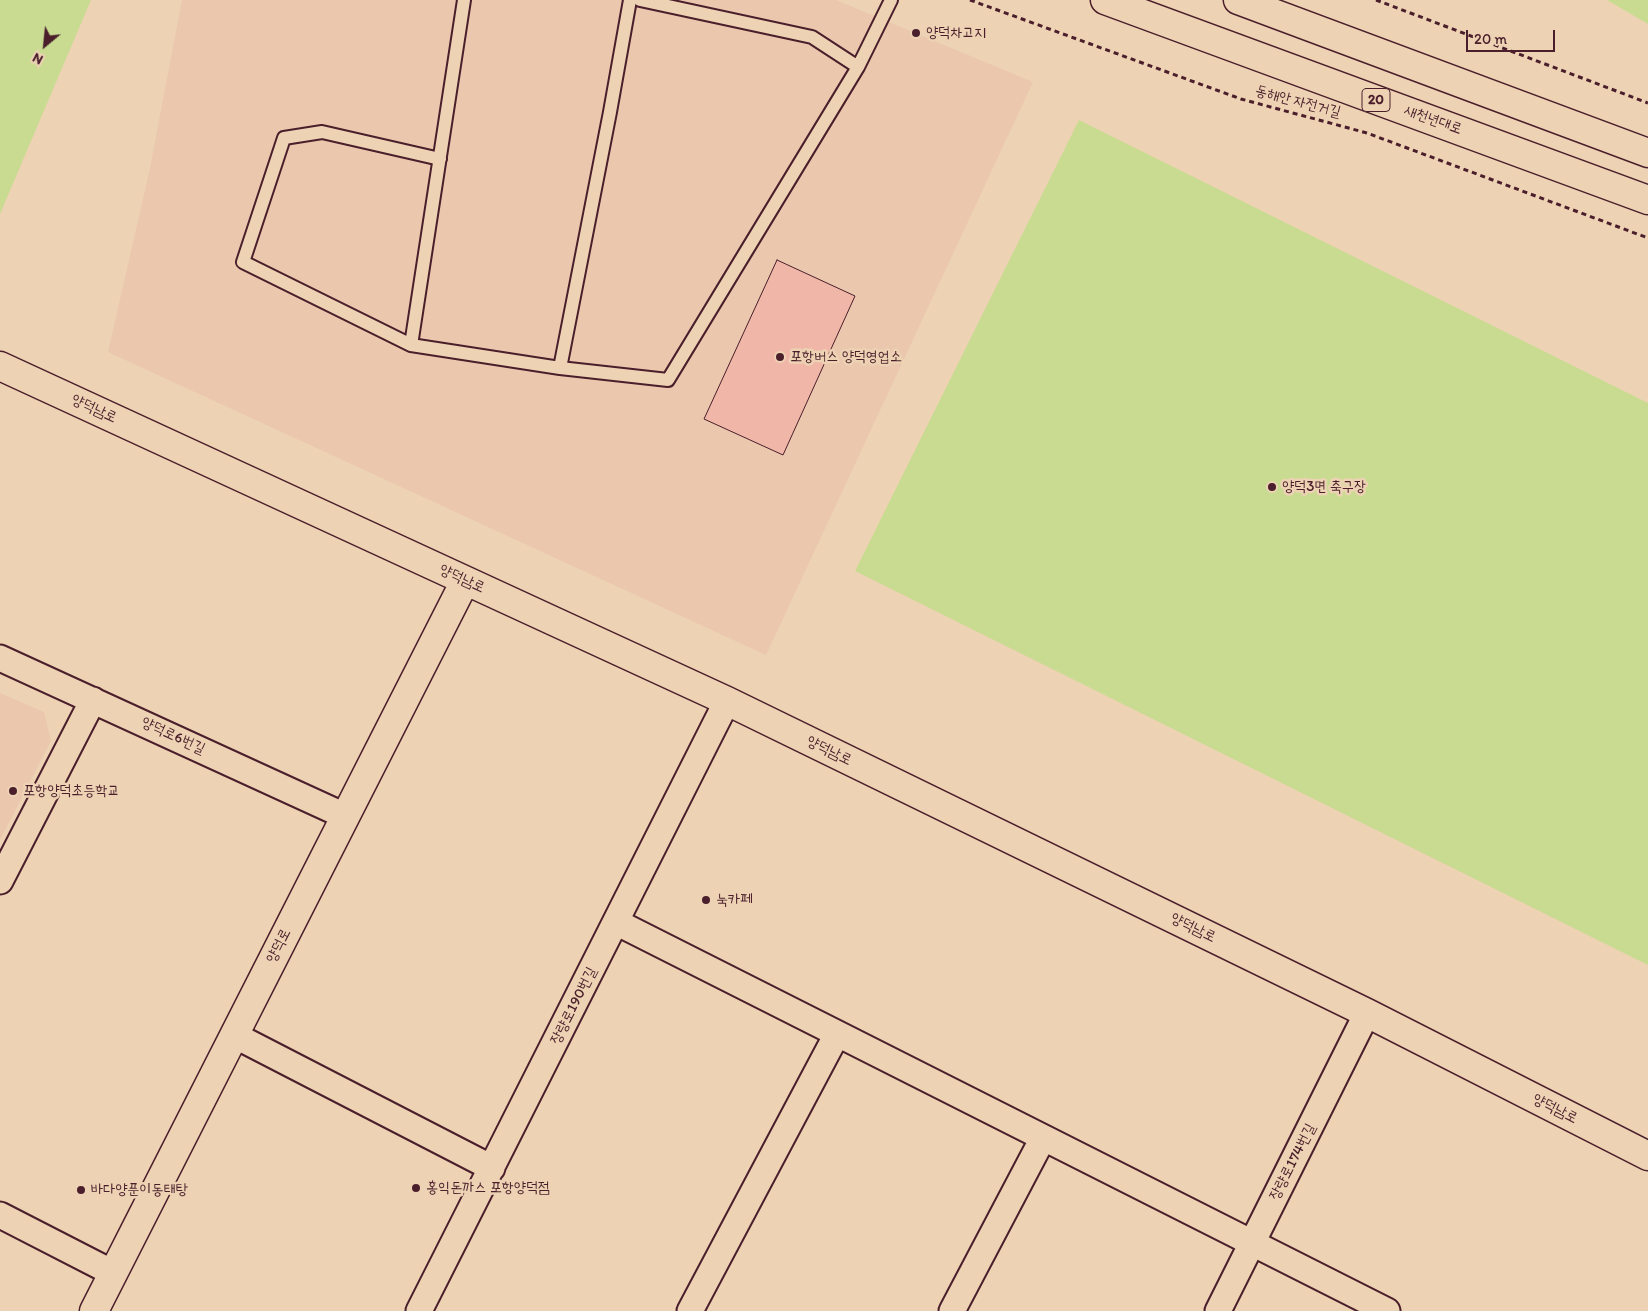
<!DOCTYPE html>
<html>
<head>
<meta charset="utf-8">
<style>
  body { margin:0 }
  #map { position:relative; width:1648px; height:1311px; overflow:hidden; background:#edd2b4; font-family:Itim,sans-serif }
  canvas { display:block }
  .north { position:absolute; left:20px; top:20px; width:50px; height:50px; -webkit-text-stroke:4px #edd2b4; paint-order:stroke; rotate:208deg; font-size:14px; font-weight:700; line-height:20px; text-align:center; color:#4a1f2b }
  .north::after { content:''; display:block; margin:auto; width:18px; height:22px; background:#4a1f2b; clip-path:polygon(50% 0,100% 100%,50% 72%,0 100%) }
  .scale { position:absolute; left:1466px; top:30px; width:89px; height:22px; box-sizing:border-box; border:2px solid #4a1f2b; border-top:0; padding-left:6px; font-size:15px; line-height:18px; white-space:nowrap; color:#4a1f2b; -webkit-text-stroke:4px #edd2b4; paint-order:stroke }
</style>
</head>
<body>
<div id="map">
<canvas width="1648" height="1311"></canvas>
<div class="north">N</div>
<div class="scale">20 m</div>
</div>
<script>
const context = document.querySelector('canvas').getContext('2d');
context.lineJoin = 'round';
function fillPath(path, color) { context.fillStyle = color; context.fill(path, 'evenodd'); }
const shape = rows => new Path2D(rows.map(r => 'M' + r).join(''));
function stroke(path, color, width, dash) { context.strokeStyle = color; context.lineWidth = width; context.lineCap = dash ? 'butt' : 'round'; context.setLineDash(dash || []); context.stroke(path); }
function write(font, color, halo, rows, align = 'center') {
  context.font = font + ' Itim,"Poor Story",sans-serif'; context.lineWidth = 5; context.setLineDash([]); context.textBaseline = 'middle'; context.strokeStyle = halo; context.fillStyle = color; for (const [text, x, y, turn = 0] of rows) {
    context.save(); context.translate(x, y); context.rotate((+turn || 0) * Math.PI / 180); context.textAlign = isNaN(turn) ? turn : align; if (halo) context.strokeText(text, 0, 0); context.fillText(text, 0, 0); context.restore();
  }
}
const built = shape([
  [182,0,836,0,1033,82,766,655,108,352,150,168],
  [0,693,44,712,51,741,0,840]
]);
const green = shape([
  [0,0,91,0,0,214],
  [1607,0,1648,0,1648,24],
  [1079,120,1648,403,1648,965,855,571]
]);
const building = shape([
  [777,260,855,296,783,455,704,419,777,260]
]);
const path = shape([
  [970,0,1241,99,1367,133,1648,238],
  [1376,0,1648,103]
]);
const service = shape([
  [464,0,411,345,560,368,668,380,858,67,891,0],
  [640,0,812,37,858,67],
  [411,345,243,262,284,138,322,132,440,159],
  [560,368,610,112,630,0]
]);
const minor = shape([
  [0,658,345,816],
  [0,881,93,700],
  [616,922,1387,1311],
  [234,1035,492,1168],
  [0,1215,113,1273],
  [419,1311,727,701],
  [690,1311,837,1034],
  [952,1311,1043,1138],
  [1218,1311,1367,1013]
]);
const tertiary = shape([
  [0,366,727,701,1367,1013,1648,1156],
  [94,1311,465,581]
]);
const primary = shape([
  [1105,0,1648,200],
  [1238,0,1648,153]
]);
const markers = [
  [916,33,5,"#4a1f2b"],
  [780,357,5,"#4a1f2b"],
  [1272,487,5,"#4a1f2b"],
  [13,791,5,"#4a1f2b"],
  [706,900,5,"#4a1f2b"],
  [416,1188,5,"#4a1f2b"],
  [81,1190,5,"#4a1f2b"]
];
const shields = [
  [1376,100,28]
];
const shieldNames = [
  ["20",1376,100]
];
const poiNames = [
  ["양덕차고지",926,33],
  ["포항버스 양덕영업소",790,357],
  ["양덕3면 축구장",1282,487],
  ["포항양덕초등학교",23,791],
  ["눅카페",716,900],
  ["홍익돈까스 포항양덕점",426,1188],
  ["바다양푼이동태탕",91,1190]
];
const streetNames = [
  ["동해안 자전거길",1298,102,15],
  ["새천년대로",1433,120,20],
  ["양덕남로",94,409,25],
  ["양덕남로",462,579,25],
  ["양덕로6번길",173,736,25],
  ["양덕남로",829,751,26],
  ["양덕남로",1193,928,26],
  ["양덕로",279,946,-63],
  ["장량로190번길",574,1006,-63],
  ["양덕남로",1555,1109,27],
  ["장량로174번길",1293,1162,-63]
];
fillPath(built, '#ebc7ad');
fillPath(green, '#c9db90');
fillPath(building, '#f0b7a8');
stroke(building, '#4a1f2b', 1);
stroke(service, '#4a1f2b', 16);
stroke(minor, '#4a1f2b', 29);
stroke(tertiary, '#4a1f2b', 31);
stroke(primary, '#4a1f2b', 31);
stroke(path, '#4a1f2b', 3, [5, 4]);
stroke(service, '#edd2b4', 12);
stroke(minor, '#edd2b4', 25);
stroke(tertiary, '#edd2b4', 28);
stroke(primary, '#edd2b4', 28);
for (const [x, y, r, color] of markers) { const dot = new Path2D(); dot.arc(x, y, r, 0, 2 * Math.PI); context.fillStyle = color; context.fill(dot); stroke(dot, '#edd2b4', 2); }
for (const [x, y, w] of shields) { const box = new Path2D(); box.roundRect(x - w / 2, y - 11.5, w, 23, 4); context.fillStyle = '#edd2b4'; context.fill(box); stroke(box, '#4a1f2b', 1); }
write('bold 14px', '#4a1f2b', null, shieldNames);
write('15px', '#4a1f2b', '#edd2b4', poiNames, 'left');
write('15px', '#4a1f2b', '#edd2b4', streetNames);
</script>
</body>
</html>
